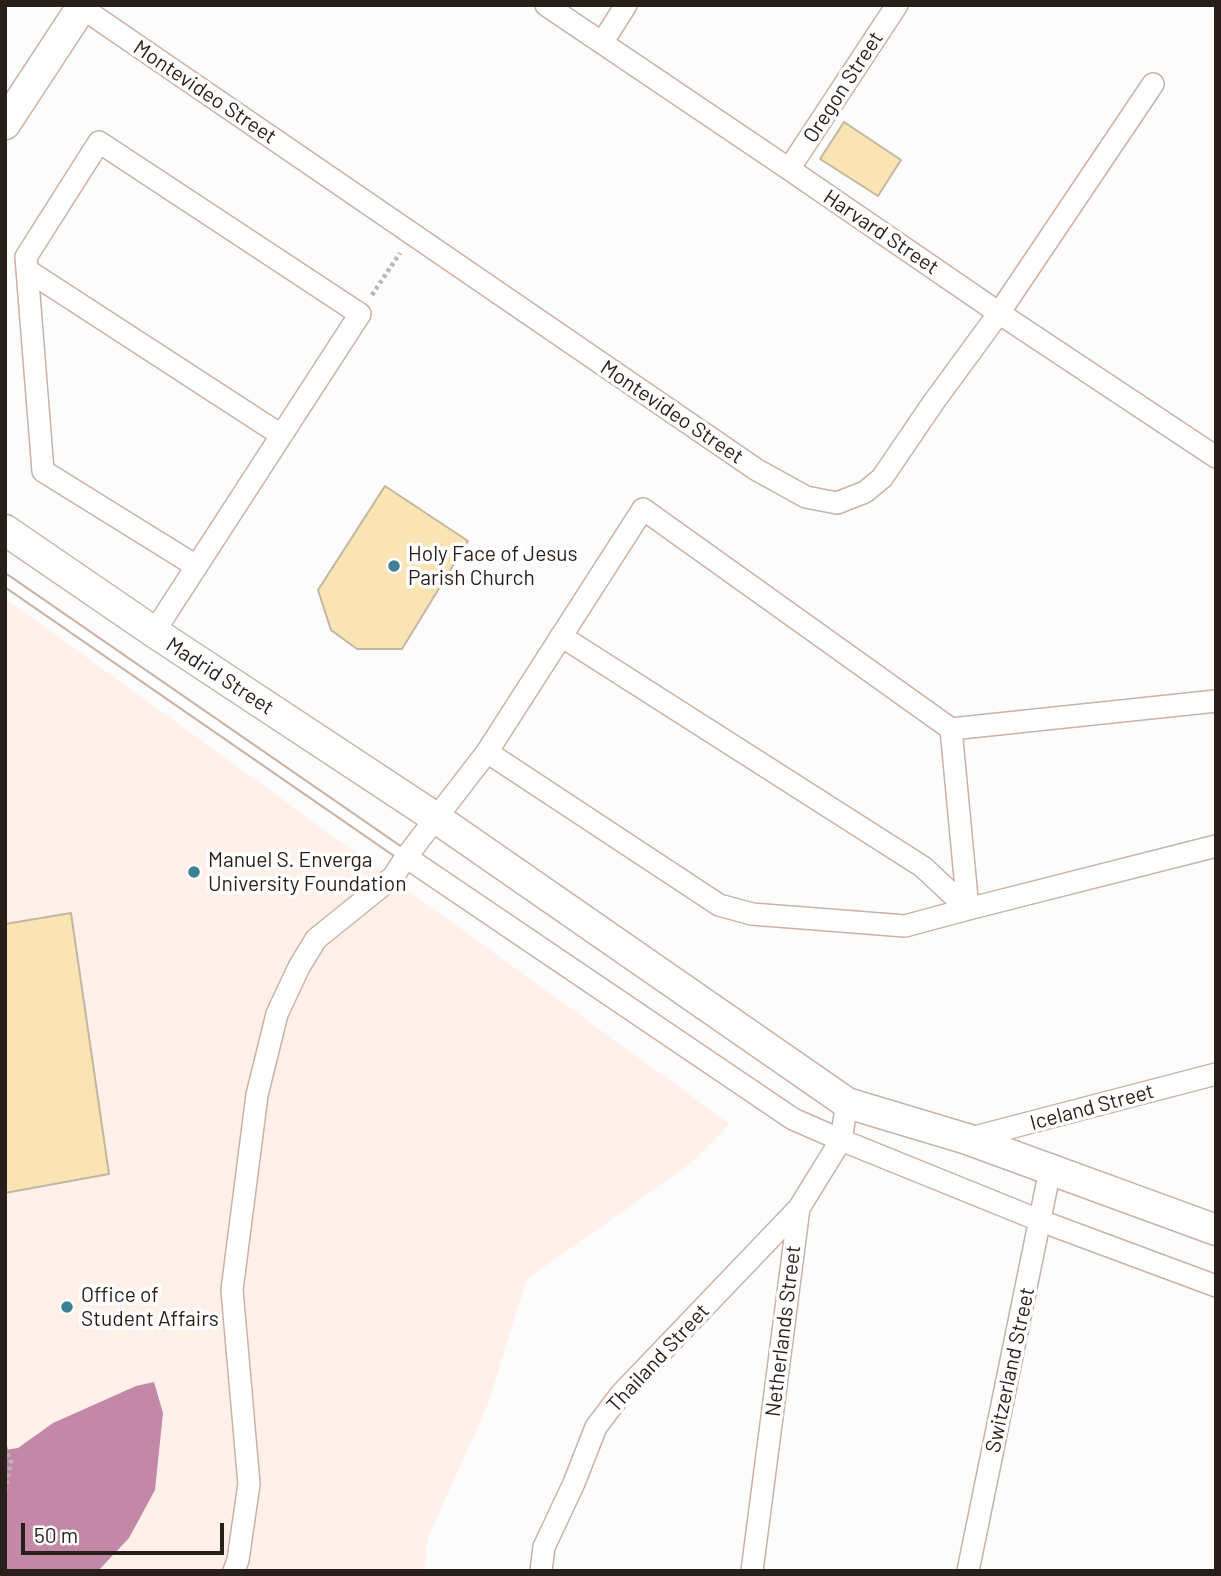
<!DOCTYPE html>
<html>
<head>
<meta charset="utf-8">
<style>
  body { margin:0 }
  #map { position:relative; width:1221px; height:1576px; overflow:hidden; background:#fcfcfc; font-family:Barlow,sans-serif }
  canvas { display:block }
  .frame { position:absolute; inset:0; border:7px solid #281f1a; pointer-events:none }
  .scale { position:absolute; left:21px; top:1523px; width:203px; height:32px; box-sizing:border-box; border:4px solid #281f1a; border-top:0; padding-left:9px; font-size:21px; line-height:24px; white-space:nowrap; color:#281f1a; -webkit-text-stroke:5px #fff; paint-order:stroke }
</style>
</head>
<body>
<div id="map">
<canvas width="1221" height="1576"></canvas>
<div class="frame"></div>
<div class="scale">50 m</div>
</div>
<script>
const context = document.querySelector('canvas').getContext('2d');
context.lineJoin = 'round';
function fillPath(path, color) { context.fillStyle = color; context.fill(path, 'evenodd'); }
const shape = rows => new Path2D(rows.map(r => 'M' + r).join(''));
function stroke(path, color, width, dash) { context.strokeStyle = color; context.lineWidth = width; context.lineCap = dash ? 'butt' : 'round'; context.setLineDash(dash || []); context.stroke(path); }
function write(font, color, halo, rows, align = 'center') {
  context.font = font + ' Barlow,sans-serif'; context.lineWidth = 7; context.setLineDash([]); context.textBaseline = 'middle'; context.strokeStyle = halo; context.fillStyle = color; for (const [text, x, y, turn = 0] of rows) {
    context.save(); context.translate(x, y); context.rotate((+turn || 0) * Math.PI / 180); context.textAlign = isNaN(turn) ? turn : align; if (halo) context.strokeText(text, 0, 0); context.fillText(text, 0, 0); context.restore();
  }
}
const built = shape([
  [5,598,730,1124,690,1164,527,1279,488,1404,428,1537,424,1571,5,1571]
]);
const water = shape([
  [154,1382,163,1413,155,1490,129,1538,98,1571,5,1571,5,1450,18,1448,53,1423,136,1386]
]);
const building = shape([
  [844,122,901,160,878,196,820,159,844,122],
  [385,486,468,541,402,649,357,649,331,630,318,590,385,486],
  [71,913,109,1174,5,1193,5,924,71,913]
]);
const path = shape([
  [372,295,400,253],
  [5,1447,11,1462,5,1491]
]);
const lane = shape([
  [5,580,406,857]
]);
const street = shape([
  [78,5,757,470,806,497,837,503,865,492,882,478,933,403,999,313,1153,84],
  [546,5,789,169,999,313,1216,457],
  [602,43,626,5],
  [789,169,897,5],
  [27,270,281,435],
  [154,632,360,314,99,142,26,257,43,471,196,566],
  [561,636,923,867,968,909],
  [951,729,968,909],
  [487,752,719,905,752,914,905,926,968,909,1216,846],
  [406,857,793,1119,841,1140,1041,1221,1216,1286],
  [967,1139,1216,1074],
  [234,1571,238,1560,249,1484,232,1290,257,1095,277,1014,299,967,316,939,393,877,406,857,487,752,643,509,951,729,1216,701],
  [541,1571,544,1547,574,1483,596,1427,621,1394,799,1208],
  [752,1571,799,1208,841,1140,847,1103],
  [968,1571,1050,1170]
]);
const secondary = shape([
  [5,124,83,5],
  [5,530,154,632,436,818,847,1103,967,1139,1216,1230]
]);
const markers = [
  [394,566,7,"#3e8192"],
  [194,872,7,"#3e8192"],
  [67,1307,7,"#3e8192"]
];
const streetNames = [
  ["Oregon Street",843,87,-57],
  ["Montevideo Street",205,92,34],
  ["Harvard Street",881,232,34],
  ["Montevideo Street",672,412,34],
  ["Madrid Street",220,676,33],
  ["Iceland Street",1092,1107,-15],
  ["Netherlands Street",783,1331,-83],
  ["Thailand Street",658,1358,-47],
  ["Switzerland Street",1010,1370,-78]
];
const poiNames = [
  ["Holy Face of Jesus",408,554],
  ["Parish Church",408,578],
  ["Manuel S. Enverga",208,860],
  ["University Foundation",208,884],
  ["Office of",81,1295],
  ["Student Affairs",81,1319]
];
fillPath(built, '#fff1ea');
fillPath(water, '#c388a8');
fillPath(building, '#fbe4b4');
stroke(building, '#c3b7a0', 2);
stroke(lane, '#cbb2a4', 14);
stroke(street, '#cbb2a4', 24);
stroke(secondary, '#cbb2a4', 33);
stroke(path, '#b9b6b4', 4.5, [3.5, 3.5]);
stroke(lane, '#fff', 10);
stroke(street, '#fff', 21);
stroke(secondary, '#fff', 30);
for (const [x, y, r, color] of markers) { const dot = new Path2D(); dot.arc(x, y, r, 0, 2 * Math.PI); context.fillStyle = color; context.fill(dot); stroke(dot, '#fff', 2.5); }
write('21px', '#281f1a', '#fff', streetNames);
write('21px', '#281f1a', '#fff', poiNames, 'left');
</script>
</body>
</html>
